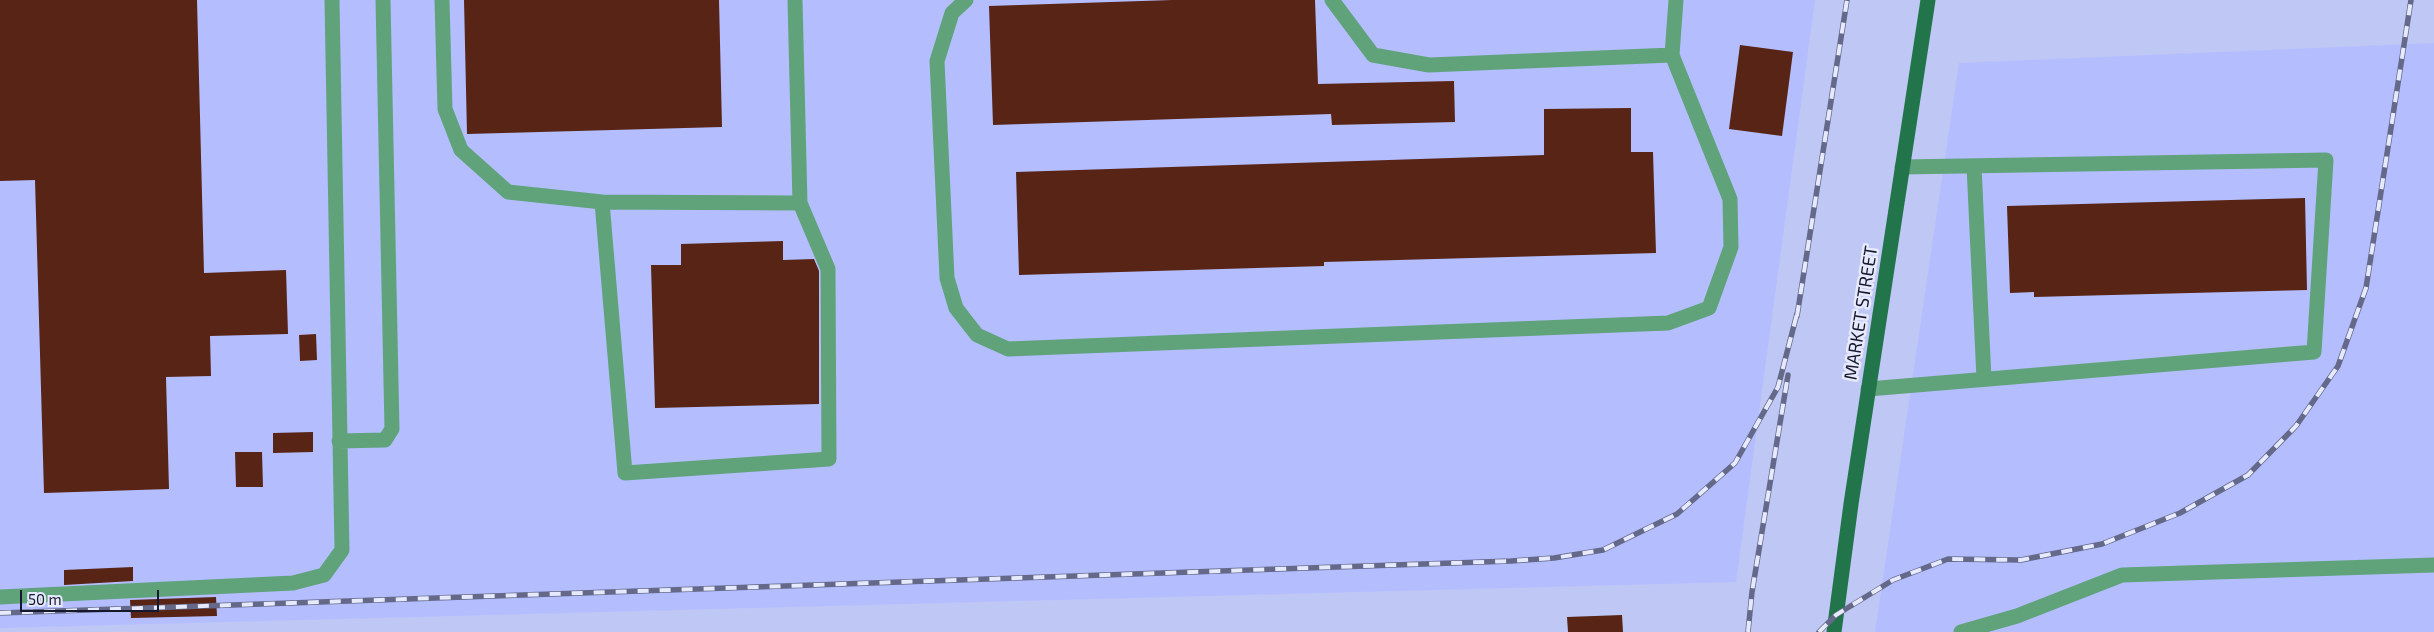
<!DOCTYPE html>
<html>
<head>
<meta charset="utf-8">
<style>
  body { margin:0 }
  #map { position:relative; width:2434px; height:632px; overflow:hidden; background:#bfc7f5; font-family:"Exo 2",sans-serif }
  canvas { display:block }
  .scale { position:absolute; left:20px; top:590px; width:139px; height:22px; box-sizing:border-box; border:2px solid #16182d; border-top:0; padding-left:6px; font-size:15px; line-height:18px; white-space:nowrap; color:#16182d; -webkit-text-stroke:4px #e6eafc; paint-order:stroke }
</style>
</head>
<body>
<div id="map">
<canvas width="2434" height="632"></canvas>
<div class="scale">50 m</div>
</div>
<script>
const context = document.querySelector('canvas').getContext('2d');
context.lineJoin = 'round';
function fillPath(path, color) { context.fillStyle = color; context.fill(path, 'evenodd'); }
const shape = rows => new Path2D(rows.map(r => 'M' + r).join(''));
function stroke(path, color, width, dash) { context.strokeStyle = color; context.lineWidth = width; context.lineCap = dash ? 'butt' : 'round'; context.setLineDash(dash || []); context.stroke(path); }
function write(font, color, halo, rows, align = 'center') {
  context.font = font + ' "Exo 2",sans-serif'; context.lineWidth = 5; context.setLineDash([]); context.textBaseline = 'middle'; context.strokeStyle = halo; context.fillStyle = color; for (const [text, x, y, turn = 0] of rows) {
    context.save(); context.translate(x, y); context.rotate((+turn || 0) * Math.PI / 180); context.textAlign = isNaN(turn) ? turn : align; if (halo) context.strokeText(text, 0, 0); context.fillText(text, 0, 0); context.restore();
  }
}
const built = shape([
  [0,0,1815,0,1736,582,0,628],
  [2434,43,2434,632,1875,632,1959,63]
]);
const building = shape([
  [0,0,197,0,204,273,286,270,288,334,210,336,211,376,166,377,169,489,44,493,35,180,0,181],
  [464,0,719,0,722,127,467,134],
  [1172,0,1315,0,1318,84,1454,81,1455,122,1332,125,1331,114,993,125,989,6],
  [1740,45,1793,52,1782,136,1729,129],
  [1631,108,1631,152,1653,152,1656,253,1324,262,1324,266,1019,275,1016,172,1544,155,1544,109],
  [2305,198,2307,290,2034,297,2034,292,2010,293,2007,206],
  [783,241,783,260,814,259,819,271,819,404,655,408,651,265,681,265,681,244],
  [316,334,317,360,300,361,299,335],
  [313,432,313,452,273,453,273,433],
  [235,452,262,452,263,487,236,487],
  [133,567,133,581,64,585,64,570],
  [216,597,217,616,131,618,130,600],
  [1622,615,1623,632,1568,632,1567,617]
]);
const minor = shape([
  [442,0,445,109,461,150,508,192,602,202,625,473,829,459,828,269,800,203,795,0],
  [966,0,952,13,937,61,947,278,956,308,977,335,1008,349,1668,323,1709,308,1731,247,1730,199,1672,55,1429,65,1373,55,1332,0],
  [1672,55,1676,0],
  [1974,166,1984,379],
  [602,202,800,203],
  [1868,389,2314,352,2326,160,1902,167],
  [339,441,385,440,392,429,383,0],
  [0,597,293,583,324,575,342,550,332,0],
  [1961,632,2017,616,2122,575,2434,565]
]);
const major = shape([
  [1834,632,1851,504,1928,0]
]);
const rail = shape([
  [1797,316,1847,0],
  [0,613,1511,561,1554,558,1603,550,1677,514,1735,463,1778,387,1798,310],
  [1748,632,1752,592,1788,375],
  [1819,632,1836,615,1893,580,1948,559,2021,560,2102,544,2180,513,2248,475,2296,426,2338,366,2366,288,2411,0]
]);
const streetNames = [
  ["MARKET STREET",1861,313,-81]
];
fillPath(built, '#b4beff');
fillPath(building, '#582415');
stroke(minor, '#60a37b', 15);
stroke(major, '#22744b', 15);
stroke(rail, '#646989', 5.5);
stroke(rail, '#e6eafc', 4, [11]);
write('18px', '#16182d', '#e6eafc', streetNames);
</script>
</body>
</html>
